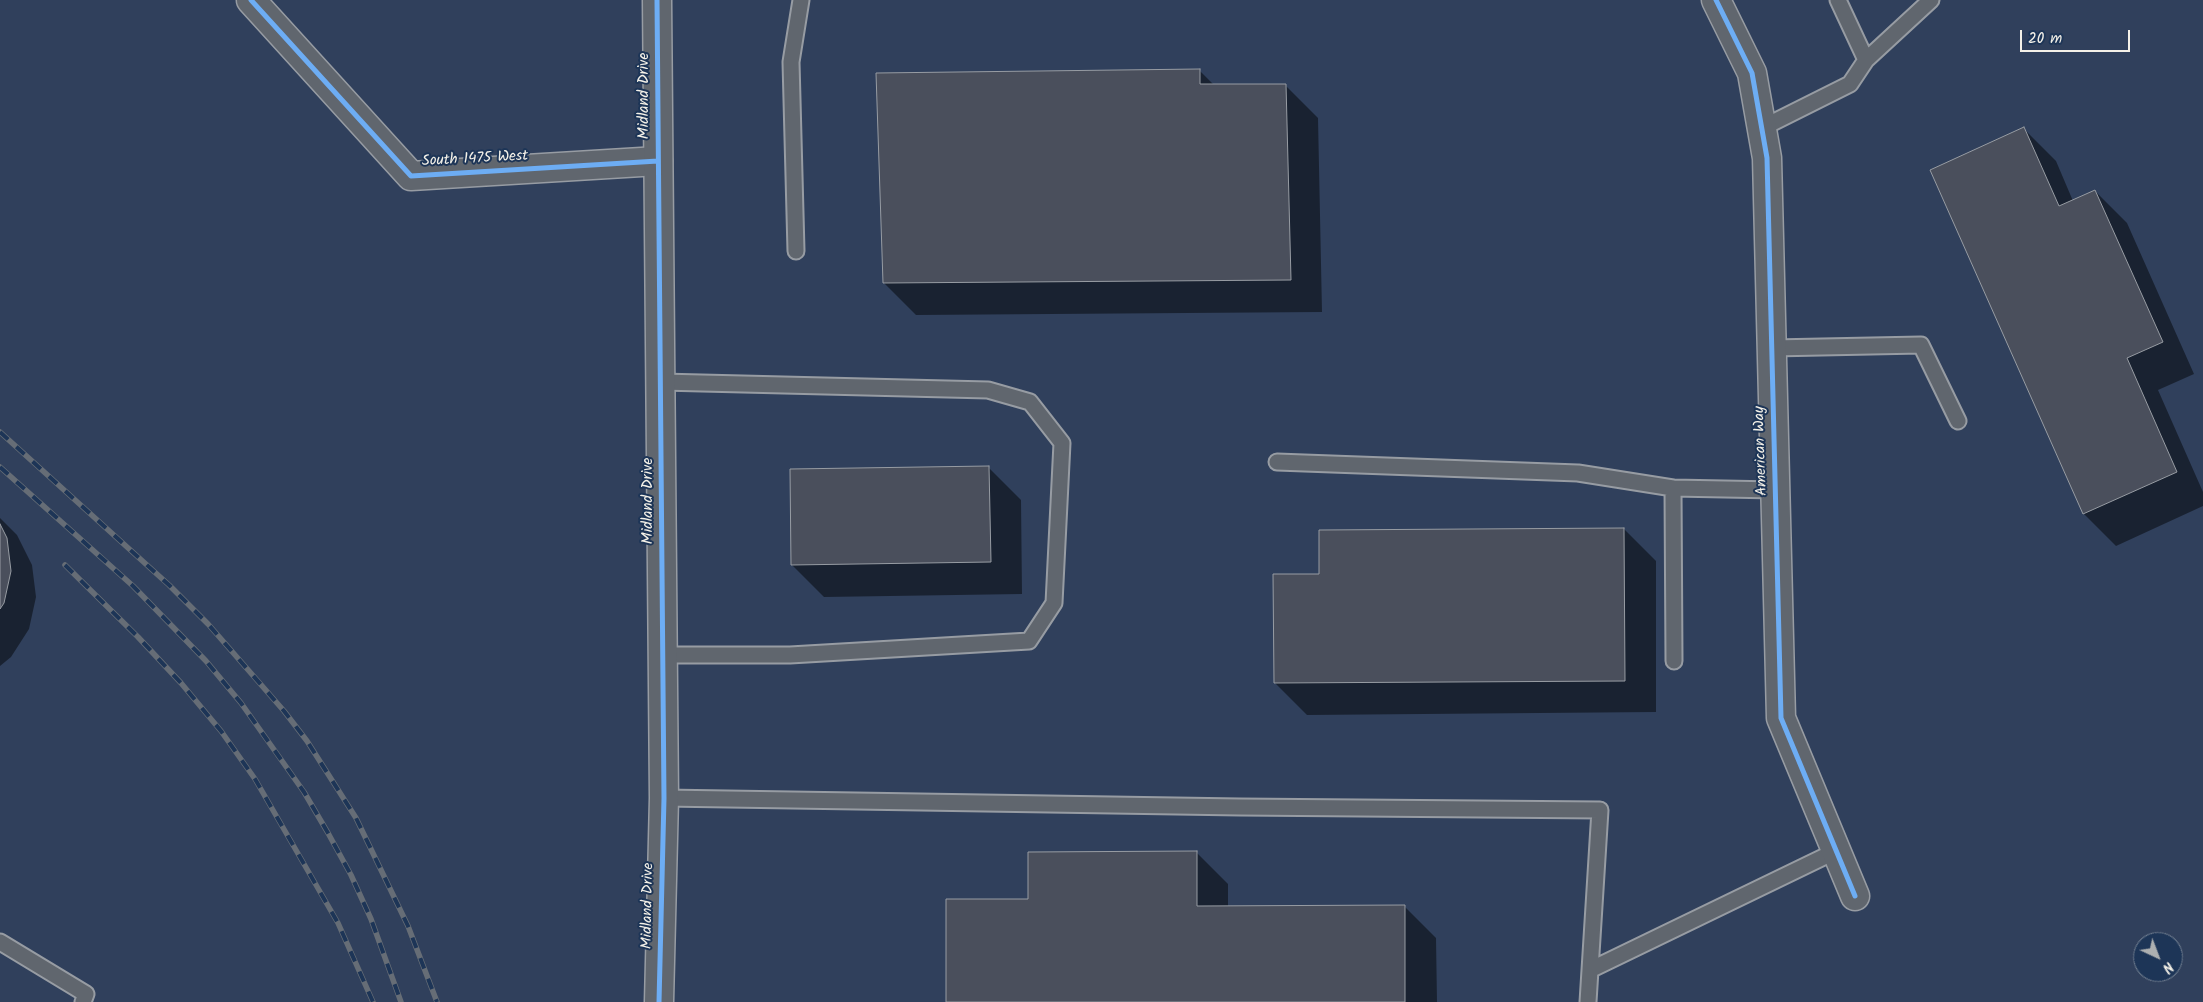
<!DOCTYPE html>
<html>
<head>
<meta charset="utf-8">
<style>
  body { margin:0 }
  #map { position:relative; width:2203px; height:1002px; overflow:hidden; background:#2a374a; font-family:Kalam,sans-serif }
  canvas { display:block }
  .north { position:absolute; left:2133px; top:932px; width:50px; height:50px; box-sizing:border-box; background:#1d3557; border:1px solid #738091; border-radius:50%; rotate:137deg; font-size:14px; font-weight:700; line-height:20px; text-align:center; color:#f4f1e8 }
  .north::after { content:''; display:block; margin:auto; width:18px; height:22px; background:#adb0b1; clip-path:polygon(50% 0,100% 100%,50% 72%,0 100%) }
  .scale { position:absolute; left:2020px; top:30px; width:110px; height:22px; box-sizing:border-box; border:2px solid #f4f1e8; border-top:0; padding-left:6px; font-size:15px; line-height:18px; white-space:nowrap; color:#f4f1e8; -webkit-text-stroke:4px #1d3557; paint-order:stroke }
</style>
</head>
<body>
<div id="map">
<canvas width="2203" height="1002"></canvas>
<div class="north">N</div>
<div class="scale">20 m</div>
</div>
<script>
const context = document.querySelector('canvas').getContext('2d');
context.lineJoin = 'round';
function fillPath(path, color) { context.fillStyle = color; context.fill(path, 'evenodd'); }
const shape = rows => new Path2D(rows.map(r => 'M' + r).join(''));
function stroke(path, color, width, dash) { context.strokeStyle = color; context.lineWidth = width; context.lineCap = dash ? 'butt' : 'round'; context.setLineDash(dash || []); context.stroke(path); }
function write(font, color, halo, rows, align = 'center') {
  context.font = font + ' Kalam,sans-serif'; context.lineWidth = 4; context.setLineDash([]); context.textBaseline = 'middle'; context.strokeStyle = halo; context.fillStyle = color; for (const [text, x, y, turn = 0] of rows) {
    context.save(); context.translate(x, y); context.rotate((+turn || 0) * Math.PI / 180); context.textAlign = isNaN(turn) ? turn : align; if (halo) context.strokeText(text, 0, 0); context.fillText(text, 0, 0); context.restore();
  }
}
const built = shape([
  [0,0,2203,0,2203,1002,0,1002],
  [2143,942,2173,942,2173,972,2143,972]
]);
const shadow = shape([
  [1199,70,1214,85,1286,86,1318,118,1322,312,916,315,884,283],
  [2024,129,2056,161,2073,201,2095,191,2127,223,2194,374,2158,390,2203,492,2203,506,2116,546,2084,514,1931,171],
  [989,468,1021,500,1022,594,824,597,792,565],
  [0,518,17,535,32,565,36,597,29,629,11,657,0,666],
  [1624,529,1656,561,1656,712,1307,715,1275,683,1321,576],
  [1196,852,1228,884,1228,907,1404,906,1436,938,1437,1002,947,1002,1029,900]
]);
const building = shape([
  [1200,69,1200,84,1286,84,1291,280,883,283,876,73,1200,69],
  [2024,127,2059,206,2095,190,2163,342,2127,358,2177,472,2083,514,1930,170,2024,127],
  [989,466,991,562,791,565,790,469,989,466],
  [0,524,7,538,11,571,4,603,0,609,0,524],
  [1624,528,1625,681,1274,683,1273,574,1319,574,1319,530,1624,528],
  [1197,851,1197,906,1405,905,1405,1002,946,1002,946,899,1028,899,1028,852,1197,851]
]);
const service = shape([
  [1866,60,1931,0],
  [1762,128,1850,84,1866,60,1838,0],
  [796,251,791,62,801,0],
  [1772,348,1921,345,1958,421],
  [661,382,988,390,1030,402,1062,443,1054,603,1029,641,790,655,663,655],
  [1277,462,1578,473,1673,488],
  [1674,661,1673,488,1776,490],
  [664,798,1240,807,1600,810,1588,1002],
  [0,942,86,994,83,1002],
  [1590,970,1836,851]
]);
const minor = shape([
  [251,0,411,176,658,161],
  [1716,0,1752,73,1767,158,1781,718,1855,896]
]);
const tertiary = shape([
  [657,0,664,798,659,1002]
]);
const rail = shape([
  [0,432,169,585,208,624,284,711,307,741,356,818,408,926,437,1002],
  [0,467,133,586,206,661,241,703,304,792,328,833,351,875,371,919,401,1002],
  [65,565,138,637,181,683,221,731,255,779,338,923,373,1002]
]);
const cycleway = shape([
  [251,0,411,176,658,161],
  [657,0,664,798,659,1002],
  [1716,0,1752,73,1767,158,1781,718,1855,896]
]);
const streetNames = [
  ["Midland Drive",645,96,-90],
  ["South 1475 West",475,160,-3],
  ["American Way",1762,451,-92],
  ["Midland Drive",649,501,-90],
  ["Midland Drive",649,906,-89]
];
fillPath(built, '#30405c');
fillPath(shadow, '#0007');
fillPath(building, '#4a4f5c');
stroke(building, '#979ca3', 1);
stroke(service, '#979ca3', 19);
stroke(minor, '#979ca3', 31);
stroke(tertiary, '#979ca3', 31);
stroke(service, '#60666e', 15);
stroke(minor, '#60666e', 28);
stroke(tertiary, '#60666e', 28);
stroke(rail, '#666d76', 5.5);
stroke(rail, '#1d3557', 4, [11]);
stroke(cycleway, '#6dadf4', 5);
write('15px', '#f4f1e8', '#1d3557', streetNames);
</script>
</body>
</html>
